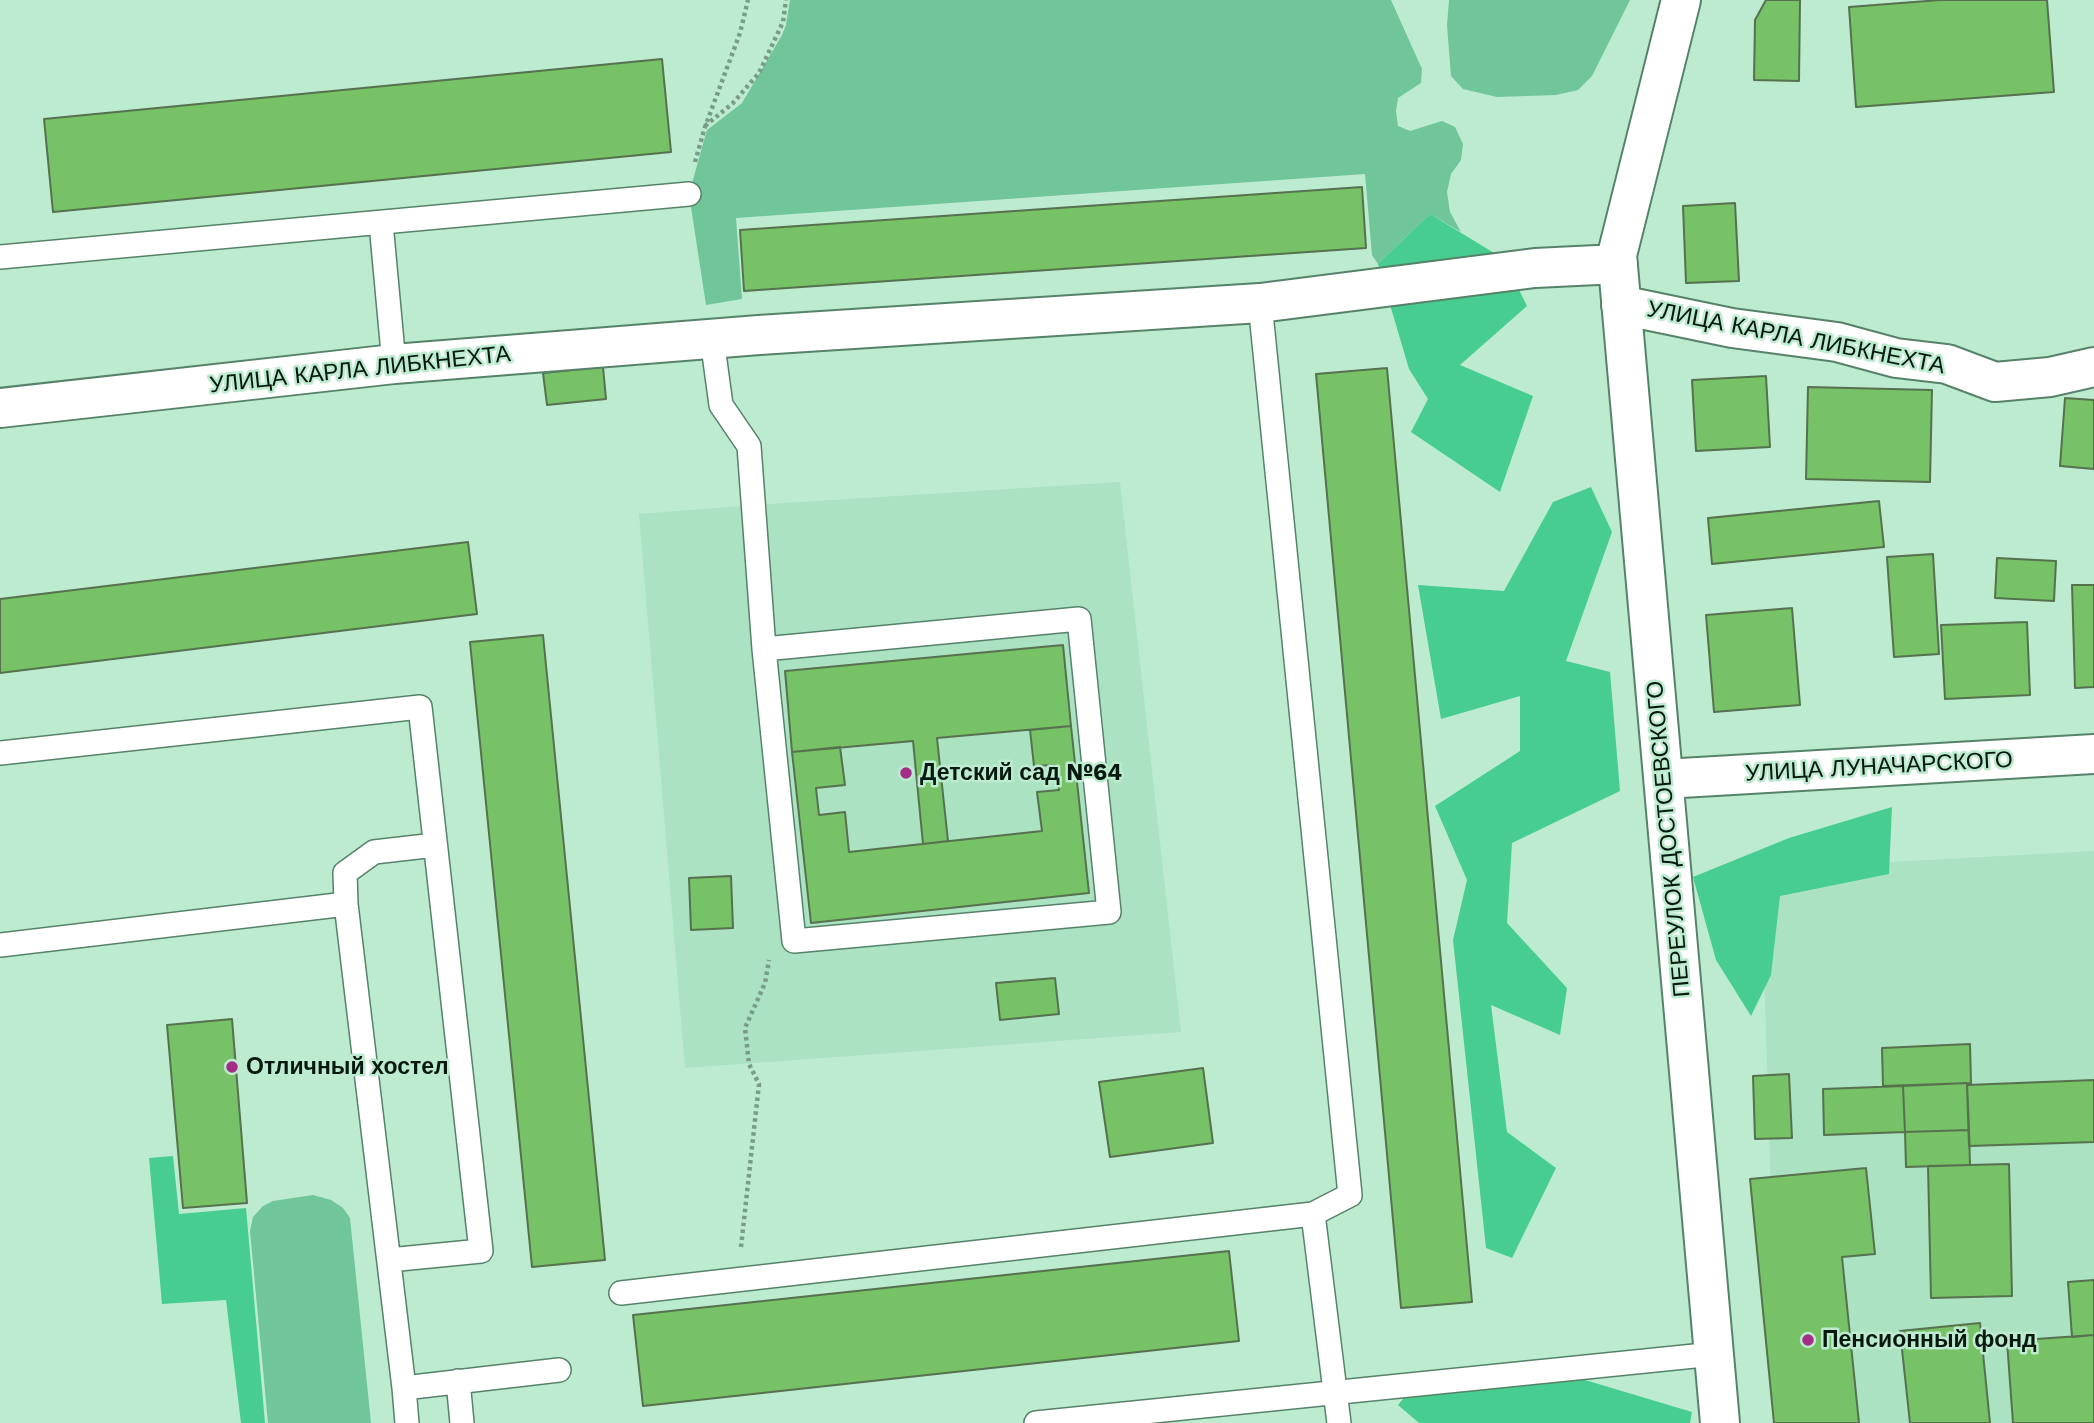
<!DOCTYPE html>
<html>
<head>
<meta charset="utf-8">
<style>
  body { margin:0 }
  canvas { display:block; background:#bcebd0 }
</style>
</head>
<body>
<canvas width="2094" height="1423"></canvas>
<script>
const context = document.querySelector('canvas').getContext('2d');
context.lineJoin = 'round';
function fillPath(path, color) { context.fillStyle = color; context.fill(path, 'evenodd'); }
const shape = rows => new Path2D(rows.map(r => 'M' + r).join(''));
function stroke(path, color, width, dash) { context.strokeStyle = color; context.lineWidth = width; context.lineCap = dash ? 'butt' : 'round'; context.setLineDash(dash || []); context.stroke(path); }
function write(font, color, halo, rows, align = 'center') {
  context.font = font + ' "Work Sans",sans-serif'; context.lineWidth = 5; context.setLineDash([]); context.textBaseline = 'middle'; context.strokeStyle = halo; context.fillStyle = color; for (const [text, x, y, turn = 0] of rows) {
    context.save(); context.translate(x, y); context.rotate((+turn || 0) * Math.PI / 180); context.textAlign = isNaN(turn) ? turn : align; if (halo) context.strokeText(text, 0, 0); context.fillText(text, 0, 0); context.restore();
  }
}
const built = shape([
  [1120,482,1181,1032,685,1068,639,514,753,505],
  [2094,851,2094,1423,1778,1423,1761,869]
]);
const green = shape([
  [790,0,1391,0,1422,69,1421,83,1398,98,1396,111,1398,126,1410,131,1442,121,1455,127,1463,144,1461,160,1451,174,1447,192,1450,212,1461,232,1430,214,1378,264,1372,255,1365,174,736,218,742,299,706,305,689,194,707,130,742,103,782,35,786,25],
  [1449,0,1630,0,1592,76,1578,90,1556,95,1497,97,1463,89,1451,76,1447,25],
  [313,1195,331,1200,343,1208,350,1218,371,1423,268,1423,250,1231,253,1217,263,1206,273,1201]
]);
const forest = shape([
  [1430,214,1504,259,1527,306,1460,365,1533,396,1500,492,1411,432,1428,399,1409,369,1378,264],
  [1591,487,1612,532,1566,661,1610,672,1620,791,1512,843,1507,923,1567,988,1560,1035,1491,1005,1507,1132,1556,1168,1512,1258,1486,1248,1453,940,1467,880,1435,806,1520,751,1520,696,1441,719,1418,585,1504,591,1553,502],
  [1892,807,1889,874,1780,896,1771,975,1751,1016,1716,960,1693,877,1789,838],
  [173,1156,179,1214,246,1208,265,1423,241,1423,226,1300,162,1304,149,1158],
  [1585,1380,1692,1412,1690,1423,1419,1423,1398,1405,1415,1385]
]);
const building = shape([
  [1766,0,1800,0,1799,81,1754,80,1755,20,1766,0],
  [1940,0,2047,0,2054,92,1856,107,1849,7,1940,0],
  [662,59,671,152,53,212,44,119,662,59],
  [1362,187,1366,248,744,291,740,230,1362,187],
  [1735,203,1739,281,1686,283,1683,206,1735,203],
  [603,367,606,399,547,405,543,373,603,367],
  [1387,368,1472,1302,1401,1308,1316,374,1387,368],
  [1766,376,1770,447,1696,451,1692,380,1766,376],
  [1808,387,1932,390,1930,482,1806,479,1808,387],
  [2065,398,2094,400,2094,469,2060,466,2065,398],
  [1879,501,1884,547,1712,564,1708,518,1879,501],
  [468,542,477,614,0,673,0,599,468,542],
  [1933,554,1939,654,1894,657,1887,557,1933,554],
  [1997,558,2056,561,2054,601,1995,598,1997,558],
  [2072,585,2094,585,2094,687,2075,688,2072,585],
  [1792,608,1800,705,1714,712,1706,615,1792,608],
  [2027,622,2030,695,1945,699,1941,625,2027,622],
  [543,635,605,1260,532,1267,470,642,543,635],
  [1063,645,1071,726,937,738,948,841,923,844,913,741,792,752,785,671,1063,645],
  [1071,726,1089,893,811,923,792,752,840,747,845,785,816,788,819,815,845,812,849,852,1042,831,1037,792,1059,790,1056,765,1034,766,1030,730,1071,726],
  [731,876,733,928,691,930,689,878,731,876],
  [1055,978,1059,1014,1000,1020,996,983,1055,978],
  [232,1019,247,1203,183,1208,167,1025,232,1019],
  [1970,1044,1971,1083,1883,1086,1882,1048,1970,1044],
  [1203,1068,1213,1143,1110,1157,1099,1082,1203,1068],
  [1789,1074,1792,1138,1755,1139,1753,1076,1789,1074],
  [2094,1080,2094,1142,1969,1146,1967,1085,2094,1080],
  [1967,1083,1969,1130,1905,1132,1903,1086,1967,1083],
  [1903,1086,1905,1132,1824,1135,1823,1089,1903,1086],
  [1969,1130,1970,1165,1906,1167,1905,1132,1969,1130],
  [2009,1164,2012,1296,1931,1298,1928,1166,2009,1164],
  [1866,1168,1875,1254,1842,1257,1859,1423,1774,1423,1750,1179,1866,1168],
  [1229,1251,1239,1341,643,1406,633,1315,1229,1251],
  [2094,1280,2094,1335,2072,1337,2068,1282,2094,1280],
  [1980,1323,1990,1423,1910,1423,1900,1331,1980,1323],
  [2094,1335,2094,1423,2013,1423,2007,1341,2094,1335]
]);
const path = shape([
  [705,126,733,103,759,73,783,22,786,0],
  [695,162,705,127,740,33,748,0],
  [741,1247,759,1084,749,1064,745,1028,765,983,769,960]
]);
const service = shape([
  [381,223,394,364],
  [0,257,689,194],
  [1260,303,1350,1195,1313,1214],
  [712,339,721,405,749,446,764,649,1079,619,1109,912,794,941,764,649],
  [0,753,420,707,481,1251,389,1260],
  [346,904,345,873,374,852,435,845],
  [0,945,346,904,404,1388],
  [621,1293,1313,1214,1339,1423],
  [458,1381,462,1423],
  [407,1423,404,1388,559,1370],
  [1036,1423,1714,1354]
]);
const minor = shape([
  [1681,0,1617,255,1720,1423],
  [1621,305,1732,328,1837,342,1896,358,1947,364,1995,382,2050,377,2094,367],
  [0,408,394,364,759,335,1260,303,1535,268,1618,264],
  [1664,779,2094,754]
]);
const markers = [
  [906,773,7,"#a42e86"],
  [232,1067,7,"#a42e86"],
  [1808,1340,7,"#a42e86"]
];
const streetNames = [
  ["УЛИЦА КАРЛА ЛИБКНЕХТА",1796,338,11],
  ["УЛИЦА КАРЛА ЛИБКНЕХТА",360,370,-6],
  ["УЛИЦА ЛУНАЧАРСКОГО",1879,767,-3],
  ["ПЕРЕУЛОК ДОСТОЕВСКОГО",1669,839,-95]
];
const poiNames = [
  ["Детский сад №64",920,773],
  ["Отличный хостел",246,1067],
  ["Пенсионный фонд",1822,1340]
];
fillPath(built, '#abe2c2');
fillPath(green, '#70c599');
fillPath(forest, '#47cd90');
fillPath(building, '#77c166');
stroke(building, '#55714e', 2);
stroke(service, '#56826a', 26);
stroke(minor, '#56826a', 42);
stroke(path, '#789c88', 4.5, [3.5, 3.5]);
stroke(service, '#fff', 23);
stroke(minor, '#fff', 38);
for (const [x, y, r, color] of markers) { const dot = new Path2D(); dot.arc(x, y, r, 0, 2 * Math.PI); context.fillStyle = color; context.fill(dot); stroke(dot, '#bcebd0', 2.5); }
write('23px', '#06180f', '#bcebd0', streetNames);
write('bold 23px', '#06180f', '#bcebd0', poiNames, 'left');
</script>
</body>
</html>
